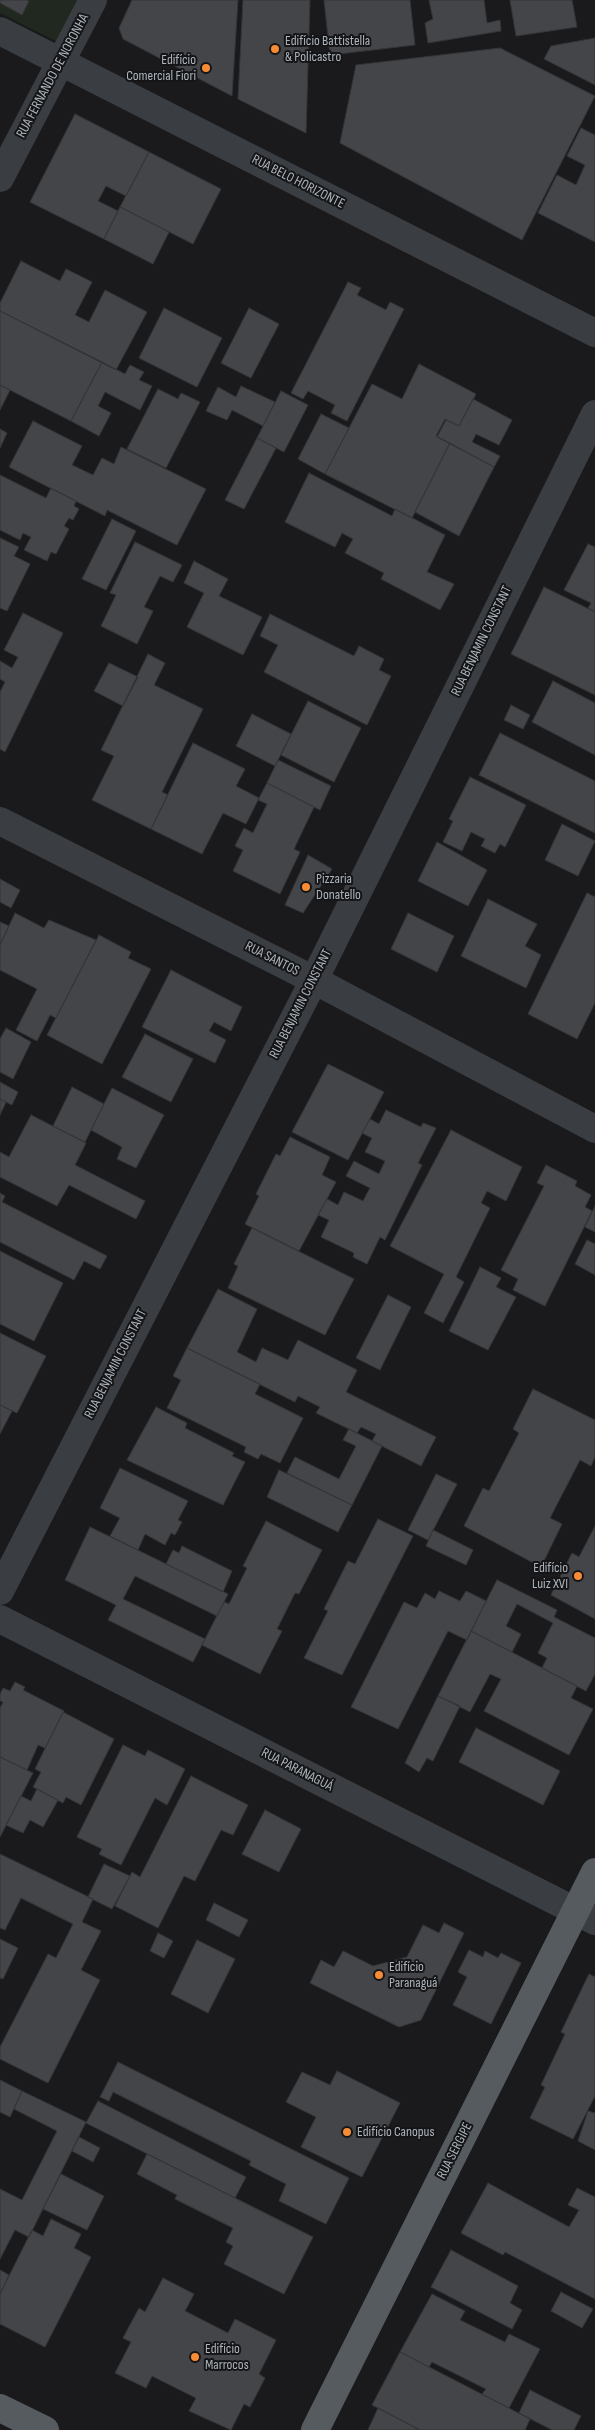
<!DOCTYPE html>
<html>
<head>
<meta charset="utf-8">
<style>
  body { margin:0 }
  canvas { display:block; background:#1a1a1c }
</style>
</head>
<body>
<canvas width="595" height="2430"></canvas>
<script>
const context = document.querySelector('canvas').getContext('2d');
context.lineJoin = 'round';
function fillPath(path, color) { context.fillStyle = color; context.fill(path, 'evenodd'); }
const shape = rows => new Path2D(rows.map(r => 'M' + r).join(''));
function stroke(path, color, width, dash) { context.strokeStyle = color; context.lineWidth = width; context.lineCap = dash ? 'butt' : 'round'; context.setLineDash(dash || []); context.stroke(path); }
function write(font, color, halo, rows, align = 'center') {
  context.font = font + ' "Sofia Sans Condensed",sans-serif'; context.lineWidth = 4; context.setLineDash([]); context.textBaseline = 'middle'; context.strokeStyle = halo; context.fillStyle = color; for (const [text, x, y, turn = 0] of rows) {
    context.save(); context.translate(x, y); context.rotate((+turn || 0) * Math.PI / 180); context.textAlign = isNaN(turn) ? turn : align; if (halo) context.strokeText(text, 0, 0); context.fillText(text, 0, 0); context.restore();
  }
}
const green = shape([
  [0,0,81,0,56,41,0,13]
]);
const building = shape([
  [0,0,26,0,29,1,22,15,0,3,0,0],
  [132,0,238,0,232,96,123,39,119,28,132,0],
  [243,0,310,0,306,133,238,99,243,0],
  [324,0,410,0,415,45,330,55,324,0],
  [429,0,484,0,487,23,500,20,501,31,428,43,425,23,433,19,429,0],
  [510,0,572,0,577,27,516,36,510,0],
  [595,38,595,85,544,59,551,46,595,38],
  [500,48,595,96,522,240,340,143,356,65,500,48],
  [75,114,149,152,126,196,106,186,98,201,118,211,104,239,30,202,75,114],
  [581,128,595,135,595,242,538,213,557,175,576,185,585,165,567,156,581,128],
  [149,152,221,189,193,244,120,207,149,152],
  [120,207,169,232,153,264,104,239,120,207],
  [21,261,60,281,66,269,92,282,75,315,89,322,105,290,147,312,116,370,0,311,0,303,21,261],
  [348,282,361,288,357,295,386,310,390,302,404,309,347,421,331,413,335,405,308,391,303,399,291,393,348,282],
  [164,308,222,338,197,387,139,358,164,308],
  [249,308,279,324,251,378,221,363,249,308],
  [0,311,102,362,71,421,0,385,0,311],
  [102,362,125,374,130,365,144,372,139,380,152,386,140,410,105,392,98,406,111,413,99,436,71,421,102,362],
  [419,364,476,394,459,426,445,419,436,436,450,443,412,518,325,474,372,384,402,399,419,364],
  [0,385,10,390,0,410,0,385],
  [241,386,275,402,263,426,232,410,227,420,206,411,218,387,236,397,241,386],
  [158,389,178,399,181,393,200,402,166,468,127,449,158,389],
  [281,391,308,405,284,452,257,438,281,391],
  [473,399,512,420,499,445,476,434,472,442,500,456,494,467,437,437,446,420,459,426,473,399],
  [321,414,349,428,325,474,298,459,321,414],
  [33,421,82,446,72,465,93,475,102,458,114,464,121,447,206,489,177,545,107,510,105,516,9,467,33,421],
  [0,429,7,433,0,448,0,429],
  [257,438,276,448,244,509,225,500,257,438],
  [450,443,494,467,459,536,415,512,450,443],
  [309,473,392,516,395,509,445,535,427,572,454,584,440,610,381,579,384,573,345,553,353,539,342,533,335,547,285,522,309,473],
  [0,475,46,498,51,488,76,501,74,506,79,509,73,520,69,518,64,526,69,529,56,554,51,552,47,561,24,550,31,537,23,533,20,540,0,530,0,475],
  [112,519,136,531,106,590,82,579,112,519],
  [0,538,19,547,14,556,30,564,7,611,0,608,0,538],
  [135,542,182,565,173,582,160,576,144,607,153,611,137,644,101,626,116,595,110,593,135,542],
  [588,544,595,547,595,612,588,608,591,603,564,590,588,544],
  [194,561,228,579,219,596,262,617,243,655,187,627,204,593,184,583,194,561],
  [544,587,595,612,595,695,511,654,544,587],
  [23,613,63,633,5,752,0,749,0,692,5,682,0,679,0,661,12,668,18,657,4,650,23,613],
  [270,614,354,656,359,646,384,659,379,670,391,676,367,725,264,672,278,645,260,636,270,614],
  [148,654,165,663,154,685,203,709,162,792,168,795,151,829,92,800,114,756,101,750,148,654],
  [109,663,138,677,123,706,94,691,109,663],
  [553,681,595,703,595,755,532,722,553,681],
  [308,701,361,728,334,782,281,755,308,701],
  [511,705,530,715,523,729,504,720,511,705],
  [252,714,291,734,275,766,236,746,252,714],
  [500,733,595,781,595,833,479,775,500,733],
  [193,743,245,769,236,786,259,798,246,824,223,813,202,854,151,829,193,743],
  [278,760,331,786,320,810,267,783,278,760],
  [470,777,526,805,505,847,500,844,495,853,481,846,485,839,471,832,462,851,443,842,453,821,449,819,470,777],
  [267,783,314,807,294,849,300,852,280,894,233,871,243,850,235,846,244,828,253,833,267,804,258,800,267,783],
  [562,824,595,841,578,876,545,860,562,824],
  [437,842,487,870,468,906,418,881,437,842],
  [308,855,332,869,303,913,285,905,308,855],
  [0,879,20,890,11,908,0,902,0,879],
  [587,893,595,897,595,1003,577,1039,528,1014,587,893],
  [488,899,537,924,525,946,541,955,526,988,461,956,488,899],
  [15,913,44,928,49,920,96,940,56,1018,50,1015,37,1041,16,1030,37,989,0,970,0,945,15,913],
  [408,913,454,936,437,972,391,949,408,913],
  [0,922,9,926,0,945,0,922],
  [99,935,131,952,128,958,151,969,102,1064,47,1035,99,935],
  [171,970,242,1007,231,1031,214,1022,209,1031,226,1040,215,1063,142,1027,171,970],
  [6,1028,31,1042,13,1079,0,1072,0,1039,6,1028],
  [145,1034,193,1059,171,1102,122,1077,145,1034],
  [328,1064,384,1092,348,1160,292,1132,328,1064],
  [0,1082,18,1092,12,1105,0,1099,0,1082],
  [72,1087,104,1104,85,1142,53,1126,72,1087],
  [112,1088,164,1115,136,1168,117,1159,122,1147,91,1130,112,1088],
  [0,1099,6,1102,0,1115,0,1099],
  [386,1110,421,1127,423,1123,436,1128,418,1163,422,1165,385,1240,380,1237,367,1264,353,1257,354,1253,321,1237,329,1220,318,1215,327,1199,338,1205,344,1192,363,1201,370,1188,346,1176,354,1161,379,1174,385,1161,365,1152,372,1138,362,1133,370,1119,379,1124,386,1110],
  [31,1115,86,1143,75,1165,145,1201,136,1219,69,1185,57,1206,0,1177,0,1152,9,1157,31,1115],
  [451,1130,522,1167,506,1201,487,1191,481,1203,490,1208,456,1277,464,1282,443,1323,424,1313,444,1274,390,1246,451,1130],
  [290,1137,330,1157,322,1175,336,1182,299,1251,245,1224,259,1196,256,1194,276,1154,280,1156,290,1137],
  [546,1165,577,1181,575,1186,591,1195,585,1207,592,1211,545,1306,513,1290,518,1279,501,1270,544,1186,537,1183,546,1165],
  [0,1193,5,1196,2,1202,107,1256,100,1269,84,1261,74,1280,0,1242,0,1193],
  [595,1206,595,1232,585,1227,595,1206],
  [252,1228,354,1279,325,1335,228,1288,238,1266,234,1264,252,1228],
  [587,1240,595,1244,595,1275,575,1264,587,1240],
  [0,1251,63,1283,34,1341,0,1324,0,1251],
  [480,1267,501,1278,496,1287,516,1297,488,1350,449,1331,480,1267],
  [218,1289,257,1309,237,1352,256,1362,262,1348,288,1360,298,1340,357,1370,346,1392,436,1437,421,1466,372,1441,376,1434,361,1427,357,1433,316,1413,320,1407,298,1396,295,1402,187,1348,218,1289],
  [388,1295,411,1307,380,1370,356,1358,388,1295],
  [0,1333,46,1356,17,1413,0,1405,0,1333],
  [187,1348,260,1384,255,1394,303,1418,280,1463,261,1454,258,1459,244,1452,246,1447,167,1408,181,1380,173,1376,187,1348],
  [533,1389,595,1420,595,1457,591,1466,580,1460,550,1518,562,1524,541,1567,464,1526,483,1488,489,1491,519,1433,513,1429,533,1389],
  [0,1405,12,1411,0,1434,0,1405],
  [156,1407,187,1423,185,1428,234,1453,232,1456,245,1462,223,1505,127,1460,156,1407],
  [349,1429,382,1446,352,1505,287,1473,295,1457,339,1479,356,1446,343,1440,349,1429],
  [120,1468,188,1501,178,1520,182,1522,175,1535,171,1533,165,1545,145,1534,138,1550,110,1536,120,1518,100,1508,120,1468],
  [279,1470,352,1505,338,1532,267,1497,279,1470],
  [436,1474,457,1484,428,1540,408,1530,436,1474],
  [378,1519,413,1536,342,1675,304,1658,328,1611,324,1609,348,1561,355,1564,378,1519],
  [266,1521,322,1550,299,1594,295,1593,277,1629,282,1631,260,1674,202,1645,224,1602,229,1604,247,1568,243,1566,266,1521],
  [595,1526,595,1619,551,1595,572,1553,579,1557,595,1526],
  [90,1527,228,1594,217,1616,135,1576,123,1599,205,1639,193,1662,108,1620,116,1605,65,1580,90,1527],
  [433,1530,473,1550,466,1565,426,1546,433,1530],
  [182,1546,232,1571,223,1592,166,1564,173,1550,179,1553,182,1546],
  [497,1580,557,1610,554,1617,595,1638,595,1674,586,1691,542,1668,547,1658,538,1653,553,1623,517,1604,506,1626,521,1634,512,1652,471,1631,497,1580],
  [439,1591,460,1601,466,1591,486,1601,467,1640,448,1631,398,1729,351,1707,404,1602,417,1608,425,1593,435,1599,439,1591],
  [471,1631,577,1686,571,1698,593,1709,569,1755,484,1711,501,1679,490,1674,470,1712,438,1696,471,1631],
  [15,1682,25,1687,23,1690,64,1711,45,1748,38,1745,27,1770,0,1757,0,1708,3,1702,0,1701,0,1694,3,1688,10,1691,15,1682],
  [438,1696,460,1706,433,1761,427,1758,419,1772,405,1763,438,1696],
  [63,1712,114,1739,81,1805,66,1797,63,1803,33,1787,41,1772,35,1769,63,1712],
  [476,1728,560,1771,543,1805,459,1762,476,1728],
  [123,1745,145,1756,148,1750,185,1769,167,1805,155,1798,121,1865,99,1854,102,1849,77,1837,123,1745],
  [0,1757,33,1773,0,1837,0,1757],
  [191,1776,248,1805,233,1835,221,1830,195,1881,184,1876,158,1928,115,1906,132,1872,140,1877,191,1776],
  [37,1789,58,1800,43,1827,30,1820,23,1833,6,1825,21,1796,31,1801,37,1789],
  [265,1810,301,1829,279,1872,242,1854,265,1810],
  [0,1854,93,1899,82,1922,101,1931,81,1970,100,1980,48,2083,0,2059,0,2047,48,1954,56,1958,73,1924,21,1898,5,1930,0,1928,0,1854],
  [104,1864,130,1876,112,1909,88,1897,104,1864],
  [214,1903,248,1920,239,1937,206,1920,214,1903],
  [444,1923,464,1933,421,2020,399,2027,310,1983,321,1960,334,1967,343,1951,373,1966,407,1957,423,1925,439,1933,444,1923],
  [158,1933,173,1941,164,1958,150,1951,158,1933],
  [0,1939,18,1948,3,1979,0,1978,0,1939],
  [197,1940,235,1959,208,2013,171,1994,197,1940],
  [469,1950,483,1957,485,1951,498,1958,501,1953,521,1963,491,2024,453,2005,467,1977,458,1972,469,1950],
  [589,1974,595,1977,595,2096,573,2139,530,2118,545,2087,541,2085,565,2034,561,2032,589,1974],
  [118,2062,349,2178,326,2224,279,2201,286,2184,249,2165,251,2161,113,2092,109,2101,100,2097,118,2062],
  [337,2071,400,2103,362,2177,301,2147,316,2117,286,2102,302,2072,330,2085,337,2071],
  [0,2080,22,2091,10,2117,0,2112,0,2080],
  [22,2091,86,2122,29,2237,15,2230,0,2259,0,2189,22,2200,57,2131,14,2109,22,2091],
  [98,2101,246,2177,235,2198,86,2123,98,2101],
  [588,2111,595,2113,595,2150,578,2141,588,2111],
  [79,2137,100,2148,93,2162,72,2151,79,2137],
  [147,2154,313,2237,284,2294,224,2264,233,2246,226,2242,233,2228,175,2199,177,2195,137,2174,147,2154],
  [61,2174,104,2196,87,2230,43,2209,61,2174],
  [488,2183,569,2227,579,2210,568,2205,577,2188,595,2197,595,2299,505,2252,503,2255,461,2233,488,2183],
  [51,2219,81,2234,74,2248,91,2257,45,2347,0,2324,0,2294,32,2230,43,2236,51,2219],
  [451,2250,518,2286,510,2303,522,2310,512,2329,431,2287,451,2250],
  [0,2270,9,2275,0,2294,0,2270],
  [163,2278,194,2294,185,2311,228,2333,235,2319,276,2340,259,2374,265,2378,250,2407,244,2404,231,2430,189,2411,196,2398,152,2376,146,2388,115,2373,131,2342,123,2338,139,2308,145,2312,163,2278],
  [561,2292,593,2309,582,2328,551,2311,561,2292],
  [432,2294,465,2311,460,2320,505,2342,509,2334,540,2349,509,2408,482,2394,486,2389,432,2362,429,2367,400,2352,432,2294],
  [400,2352,530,2419,525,2430,420,2430,372,2405,400,2352],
  [530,2390,581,2416,574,2430,552,2430,519,2413,530,2390],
  [378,2408,420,2430,368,2430,378,2408]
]);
const minor = shape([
  [0,31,595,333],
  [0,178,93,0],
  [0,821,314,980,595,1129],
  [0,1591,314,980,595,414],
  [0,1619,595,1921]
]);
const major = shape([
  [0,2408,45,2430],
  [315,2430,595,1872]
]);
const markers = [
  [275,49,5,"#f88c35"],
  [206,68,5,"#f88c35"],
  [306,887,5,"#f88c35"],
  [578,1576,5,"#f88c35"],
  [379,1975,5,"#f88c35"],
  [347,2132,5,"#f88c35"],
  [195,2357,5,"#f88c35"]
];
const poiNames = [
  ["Edifício Battistella",285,41],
  ["& Policastro",285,57],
  ["Edifício",196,60,"right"],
  ["Comercial Fiori",196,76,"right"],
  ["Pizzaria",316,879],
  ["Donatello",316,895],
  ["Edifício",568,1568,"right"],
  ["Luiz XVI",568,1584,"right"],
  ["Edifício",389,1967],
  ["Paranaguá",389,1983],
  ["Edifício Canopus",357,2132],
  ["Edifício",205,2349],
  ["Marrocos",205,2365]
];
const streetNames = [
  ["RUA FERNANDO DE NORONHA",53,76,-62],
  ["RUA BELO HORIZONTE",298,182,27],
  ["RUA BENJAMIN CONSTANT",482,641,-64],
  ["RUA SANTOS",272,959,27],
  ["RUA BENJAMIN CONSTANT",301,1004,-63],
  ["RUA BENJAMIN CONSTANT",116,1364,-63],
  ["RUA PARANAGUÁ",297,1770,27],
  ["RUA SERGIPE",455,2151,-63]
];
fillPath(green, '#20281f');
fillPath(building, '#444549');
stroke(building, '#343538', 1);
stroke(minor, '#3a3d41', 28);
stroke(major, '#565b60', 28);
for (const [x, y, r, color] of markers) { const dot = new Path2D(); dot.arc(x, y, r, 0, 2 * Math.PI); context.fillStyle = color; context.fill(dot); stroke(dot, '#151517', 2); }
write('14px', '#acb4bc', '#151517', poiNames, 'left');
write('14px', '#acb4bc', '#151517', streetNames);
</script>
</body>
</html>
